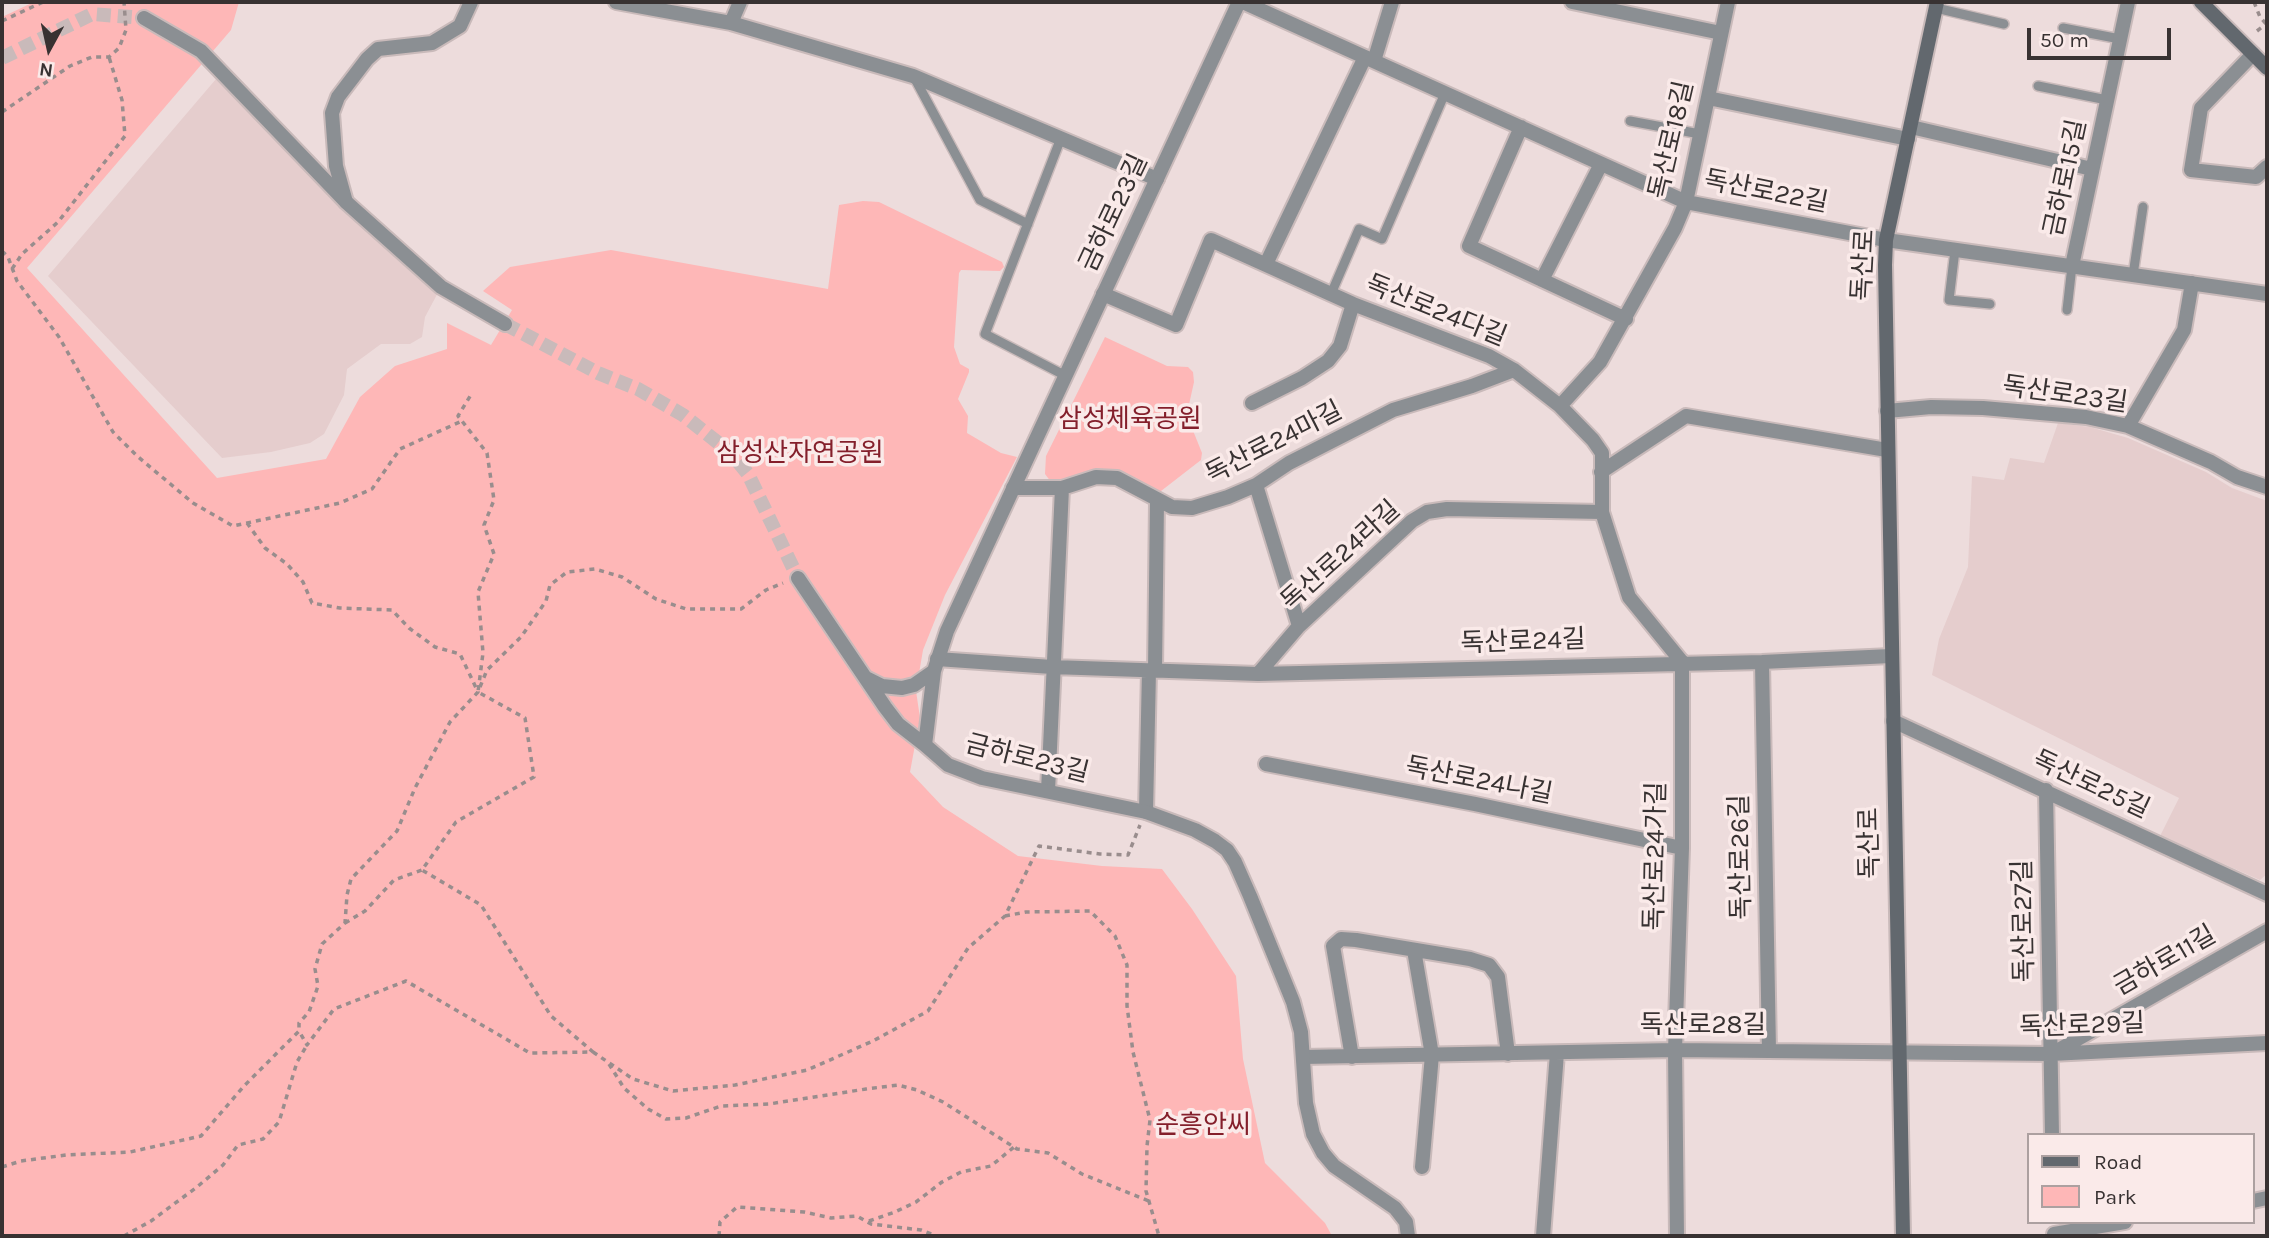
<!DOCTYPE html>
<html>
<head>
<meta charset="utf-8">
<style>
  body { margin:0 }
  #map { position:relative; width:2269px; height:1238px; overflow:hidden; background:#eddcdc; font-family:Karla,sans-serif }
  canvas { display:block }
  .frame { position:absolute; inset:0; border:4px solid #383232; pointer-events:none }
  .legend { position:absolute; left:2027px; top:1133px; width:228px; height:91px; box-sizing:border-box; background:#faeae9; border:2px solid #aca0a0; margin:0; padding:9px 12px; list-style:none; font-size:21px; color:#383232 }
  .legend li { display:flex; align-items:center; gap:14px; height:35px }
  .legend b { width:35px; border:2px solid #aca0a0 }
  .north { position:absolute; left:14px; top:14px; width:70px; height:70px; -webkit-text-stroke:5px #faeae9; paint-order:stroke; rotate:188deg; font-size:19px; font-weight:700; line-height:28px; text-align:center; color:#383232 }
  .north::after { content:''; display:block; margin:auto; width:24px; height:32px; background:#383232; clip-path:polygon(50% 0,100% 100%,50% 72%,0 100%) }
  .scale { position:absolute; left:2027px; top:28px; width:144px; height:32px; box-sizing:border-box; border:4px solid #383232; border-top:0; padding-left:9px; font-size:21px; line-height:24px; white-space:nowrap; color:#383232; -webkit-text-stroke:5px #faeae9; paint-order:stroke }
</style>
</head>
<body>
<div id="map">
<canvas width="2269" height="1238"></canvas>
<div class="frame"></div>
<ul class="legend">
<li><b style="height:9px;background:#62686e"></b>Road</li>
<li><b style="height:19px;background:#feb7b7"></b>Park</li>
</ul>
<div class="north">N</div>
<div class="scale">50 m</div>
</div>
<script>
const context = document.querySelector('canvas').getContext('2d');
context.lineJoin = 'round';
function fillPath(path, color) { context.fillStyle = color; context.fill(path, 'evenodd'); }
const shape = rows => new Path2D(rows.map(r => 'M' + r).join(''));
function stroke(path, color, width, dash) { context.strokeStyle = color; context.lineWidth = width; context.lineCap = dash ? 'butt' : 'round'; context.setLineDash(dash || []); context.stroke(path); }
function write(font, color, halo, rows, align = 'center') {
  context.font = font + ' Karla,"Noto Sans KR",sans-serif'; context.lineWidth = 7; context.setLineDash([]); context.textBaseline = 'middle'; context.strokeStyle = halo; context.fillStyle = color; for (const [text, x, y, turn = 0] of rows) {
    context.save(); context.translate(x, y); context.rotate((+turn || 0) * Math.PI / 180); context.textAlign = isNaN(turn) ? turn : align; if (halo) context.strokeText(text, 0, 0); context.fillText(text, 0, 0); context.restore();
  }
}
const built = shape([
  [222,72,441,287,425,317,422,337,410,344,381,344,347,369,344,395,324,434,310,443,271,452,222,458,48,276],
  [2058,423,2090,427,2128,438,2206,472,2232,488,2267,501,2267,874,2260,880,2160,836,2179,798,1932,675,1939,639,1968,567,1972,476,2004,480,2010,458,2044,463]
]);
const green = shape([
  [34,2,239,2,231,30,27,268,217,478,326,459,360,397,395,366,447,349,447,323,491,345,512,310,483,291,510,267,611,250,828,289,839,205,863,201,879,202,1002,262,1004,267,1000,271,961,270,959,273,954,347,960,364,969,369,969,372,958,399,968,416,967,433,1001,453,1017,457,945,595,923,650,916,691,920,718,910,772,943,807,1018,856,1102,866,1162,869,1192,909,1236,976,1243,1059,1265,1163,1325,1223,1332,1236,2,1236,2,17],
  [1105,337,1167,366,1188,367,1193,372,1194,382,1188,409,1192,428,1202,453,1201,460,1152,498,1130,484,1051,482,1045,474,1046,456]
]);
const tertiaryTunnel = shape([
  [2,58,92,14,144,18],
  [505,324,598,373,638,389,683,415,731,453,748,474,798,578]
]);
const path = shape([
  [2254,2,2260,17,2267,25],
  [2,21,43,2],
  [2257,31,2266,24],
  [2,112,70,66,92,57,109,57,119,48,126,30,124,2],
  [2,251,8,257,17,281,59,337,113,432,137,456,193,503,233,526,340,503,372,489,400,449,462,421],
  [12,269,22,254,58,222,125,136,122,100,109,57],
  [247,523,265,548,287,564,303,582,312,603,340,608,392,610,409,628,435,647,460,654,478,692,450,722,415,788,397,831,351,879,347,895,345,923,322,944,315,969,318,986,309,1012,299,1023,299,1031],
  [480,687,487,670,521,637,546,601,550,585,567,572,595,569,622,577,656,599,686,609,741,609,766,590,783,583],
  [1005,916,1026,912,1090,911,1115,936,1127,965,1127,1006,1133,1052,1150,1120,1147,1146,1146,1191,1159,1236],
  [345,923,365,911,394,880,422,870],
  [593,1052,633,1079,673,1091,735,1085,807,1070,873,1041,928,1011,968,948,1005,916,1039,846,1100,854,1128,855,1140,825],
  [609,1064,624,1088,648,1109,666,1119,686,1118,721,1106,769,1104,866,1089,898,1085,917,1090,943,1102,1017,1149,1048,1153,1082,1174,1149,1201],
  [2,1167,21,1161,66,1155,130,1152,201,1136,244,1086,299,1031,307,1045,334,1009,406,981,530,1053,593,1052,551,1016,481,905,422,870,456,822,534,777,525,718,478,692,483,653,478,592,494,554,484,525,494,500,487,453,458,416,472,393],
  [869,1221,895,1212,916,1202,942,1182,961,1172,991,1166,1014,1147],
  [124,1236,151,1221,197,1187,223,1165,238,1145,263,1139,279,1122,297,1062,307,1045],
  [719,1236,720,1222,737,1207,804,1212,831,1218,857,1216,871,1224,921,1230,937,1236]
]);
const service = shape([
  [1936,8,2004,24],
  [2063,28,2120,39],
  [914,77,980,200,1028,224],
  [2038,86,2107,100],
  [1630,121,1700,134],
  [1061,138,985,334,1066,376],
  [1955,250,1949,300,1990,304],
  [2133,275,2143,207],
  [1331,294,1359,229,1382,239,1445,93],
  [2067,310,2072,266]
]);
const minor = shape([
  [616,2,731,23,913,76,1157,179],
  [1243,2,1686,202,1886,240,2267,294],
  [1572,2,1721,33],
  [731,23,740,2],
  [2253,54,2201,108,2191,170,2256,177,2267,167],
  [1374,61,1392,2],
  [1708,98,1908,139],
  [1521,127,1469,246,1626,319],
  [1911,127,2092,169],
  [346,202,336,166,332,113,338,97,367,59,378,49,432,43,460,26,471,2],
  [1266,264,1365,57],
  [2072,266,2128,2],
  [1542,280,1601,164],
  [1103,294,1176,325,1211,240,1353,304,1489,356,1514,370,1560,406,1593,440,1602,453,1602,512,1629,597,1682,662,1682,848,1675,1050,1677,1236],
  [1252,403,1302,378,1328,361,1340,346,1353,304],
  [1560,406,1600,362,1675,228,1686,202,1728,2],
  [1887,411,1931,407,1983,408,2086,417,2128,426,2211,462,2237,477,2267,487],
  [2128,426,2184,330,2192,283],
  [1601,472,1686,416,1887,450],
  [1256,485,1299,626],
  [1013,488,1062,488,1096,477,1117,478,1172,507,1192,508,1228,497,1256,485,1289,463,1393,410,1472,386,1514,370],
  [937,659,1052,667,1258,674,1762,662,1891,656],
  [1762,662,1769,1051],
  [1155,671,1157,501],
  [1258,674,1299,626,1412,521,1427,512,1447,509,1602,512],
  [1893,721,2267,894],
  [1266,764,1475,804,1682,848],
  [2046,790,2052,1135],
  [1048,791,1062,488],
  [1146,812,1149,670],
  [1414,950,1432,1055,1422,1167],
  [2055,1052,2267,931],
  [1303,1057,1675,1050,2051,1054,2267,1043],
  [1352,1057,1333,946,1341,939,1356,940,1470,959,1489,965,1498,977,1508,1054],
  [2253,1201,2267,1198],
  [2054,1234,2125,1222],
  [1543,1236,1557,1053]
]);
const tertiary = shape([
  [1239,2,947,631,934,671,925,745,948,765,982,778,1146,812,1195,830,1215,841,1227,850,1235,862,1250,896,1293,1002,1301,1032,1306,1103,1313,1134,1323,1153,1334,1166,1395,1208,1406,1222,1408,1236],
  [144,18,201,51,346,202,441,287,505,324],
  [798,578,885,707,898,724,925,745],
  [866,678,882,686,902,688,914,685,934,671]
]);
const secondary = shape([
  [2201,2,2267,68],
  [1903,1236,1885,265,1886,240,1937,2]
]);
const streetNames = [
  ["독산로18길",1672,140,-77],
  ["금하로15길",2066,178,-78],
  ["독산로22길",1766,192,11],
  ["금하로23길",1114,213,-65],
  ["독산로",1864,265,-87],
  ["독산로24다길",1436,311,22],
  ["독산로23길",2065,395,8],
  ["독산로24마길",1274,443,-27],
  ["독산로24라길",1341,556,-42],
  ["독산로24길",1523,642,-2],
  ["금하로23길",1027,759,14],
  ["독산로24나길",1479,781,11],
  ["독산로25길",2091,785,25],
  ["독산로",1870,843,-91],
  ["독산로24가길",1656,856,-89],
  ["독산로26길",1741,857,-91],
  ["독산로27길",2024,921,-91],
  ["금하로11길",2165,961,-30],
  ["독산로28길",1703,1026],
  ["독산로29길",2082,1026,-2]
];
const parkNames = [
  ["삼성체육공원",1130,420],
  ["삼성산자연공원",800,454],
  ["순흥안씨",1203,1126]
];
fillPath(built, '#e5cdcd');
fillPath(green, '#feb7b7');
stroke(tertiaryTunnel, '#c9baba', 14, [14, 7]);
stroke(service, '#c9baba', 12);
stroke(minor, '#c9baba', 18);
stroke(tertiary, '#c9baba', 18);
stroke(secondary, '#c9baba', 18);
stroke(path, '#998d8d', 3.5, [5, 5]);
stroke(service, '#8b8f93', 9);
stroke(minor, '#8b8f93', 14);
stroke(tertiary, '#8b8f93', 14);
stroke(secondary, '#62686e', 14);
write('26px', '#383232', '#faeae9', streetNames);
write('26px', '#841f2b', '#faeae9', parkNames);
</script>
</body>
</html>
